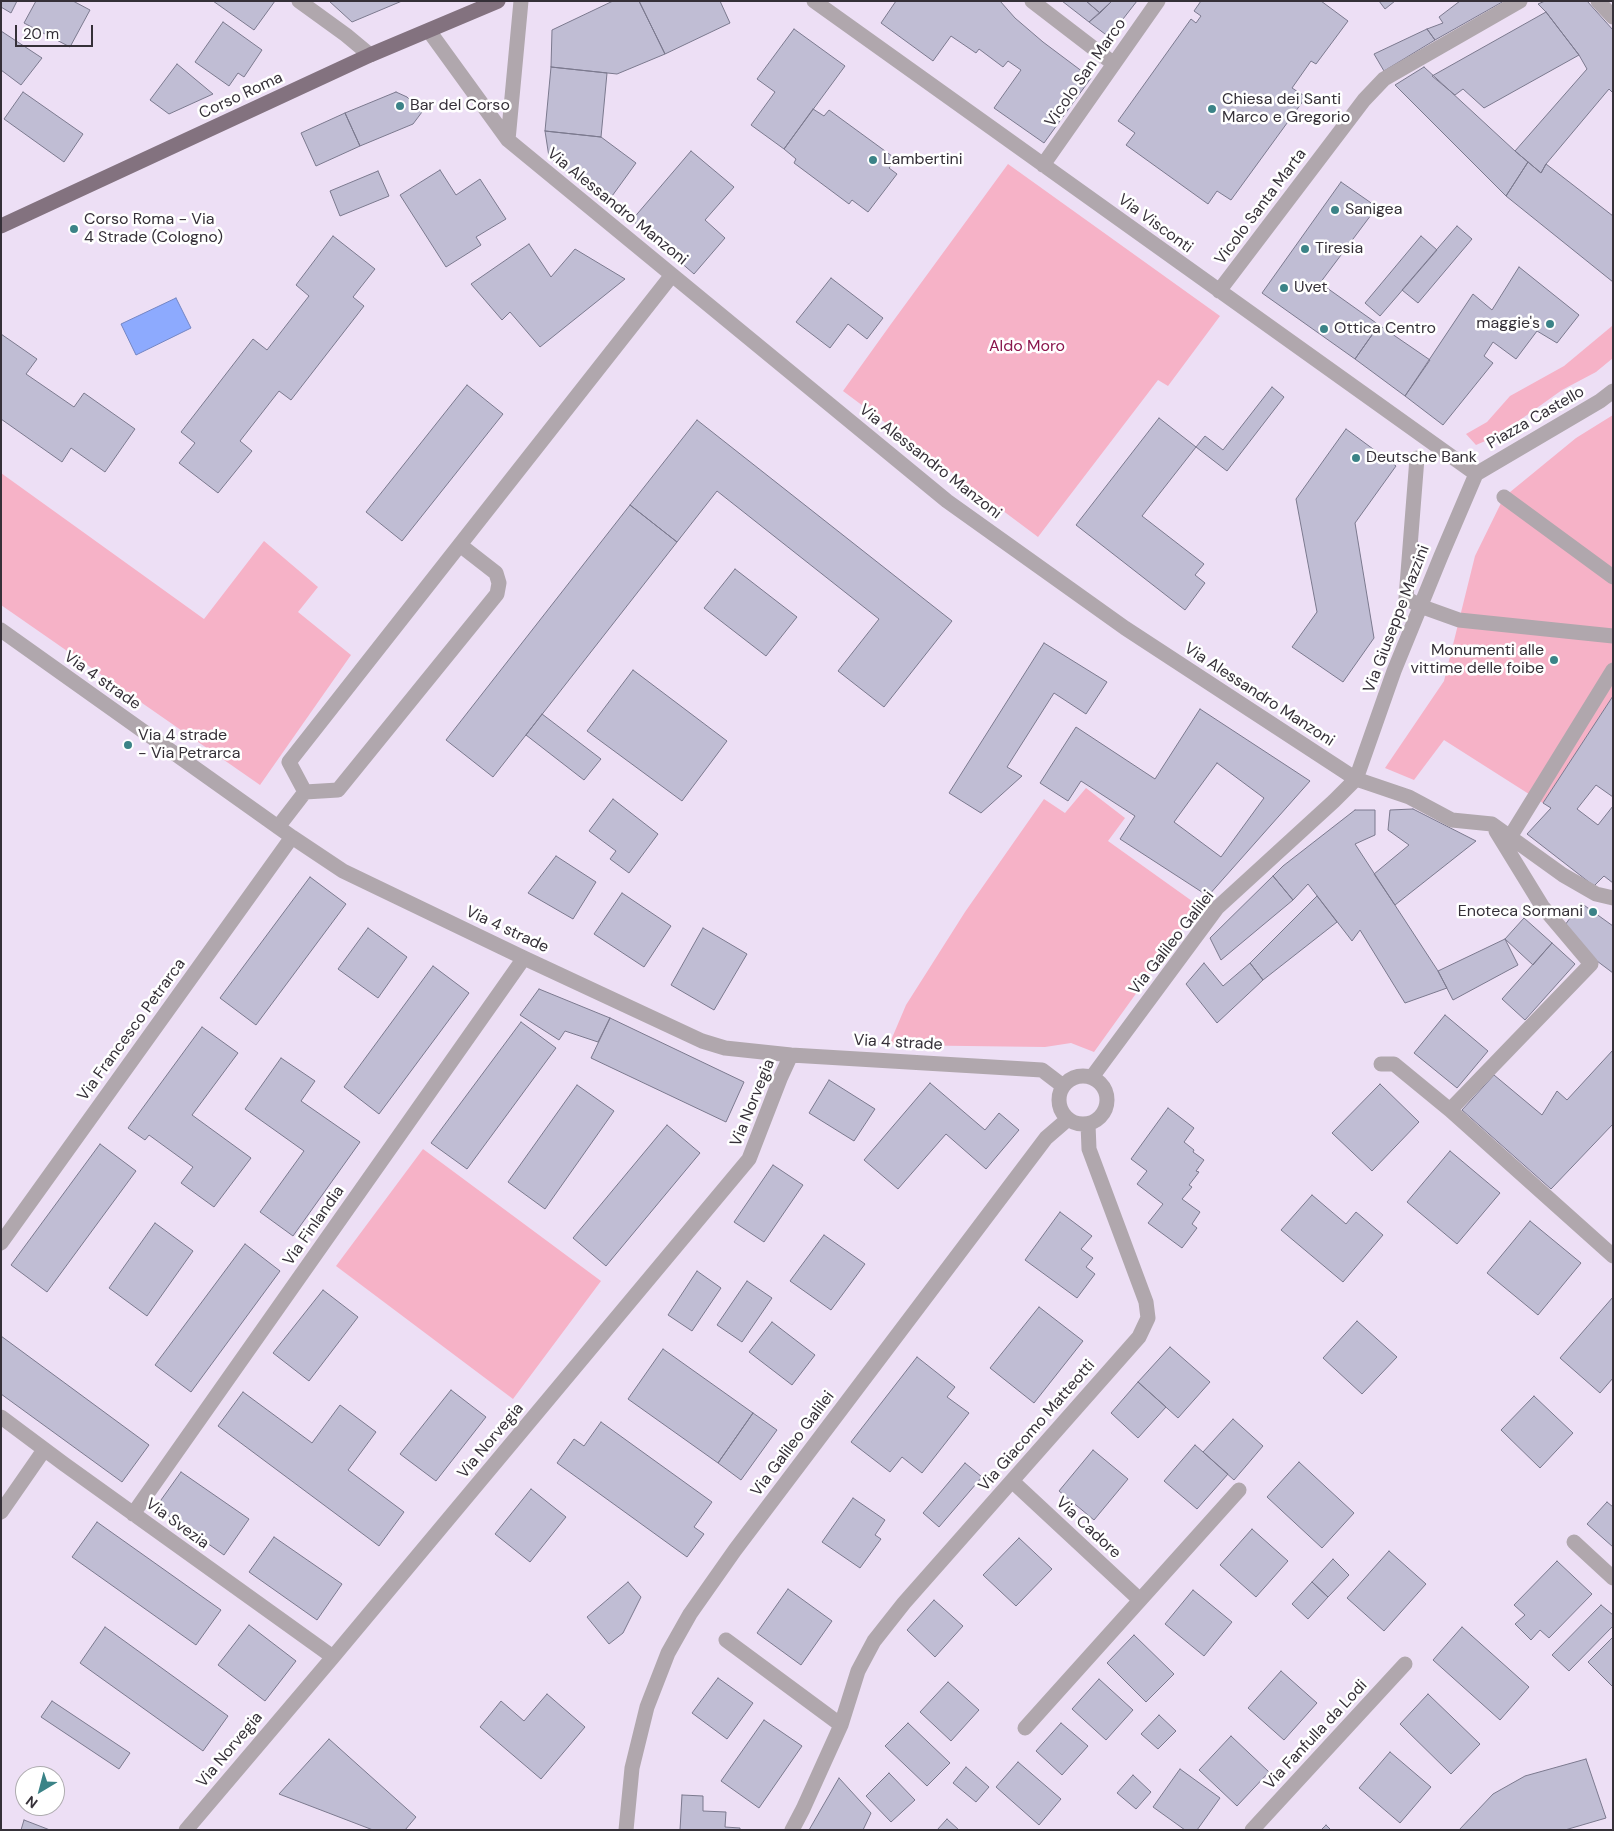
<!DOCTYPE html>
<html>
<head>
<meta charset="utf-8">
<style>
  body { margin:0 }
  #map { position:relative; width:1614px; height:1831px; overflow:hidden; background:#eddff5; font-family:"DM Sans",sans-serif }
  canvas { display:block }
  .frame { position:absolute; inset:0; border:2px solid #353038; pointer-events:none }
  .north { position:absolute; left:15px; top:1766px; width:50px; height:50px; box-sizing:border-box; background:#fff; border:1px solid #aeacaf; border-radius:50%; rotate:217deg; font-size:14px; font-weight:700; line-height:20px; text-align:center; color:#353038 }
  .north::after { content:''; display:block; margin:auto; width:18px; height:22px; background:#3b8387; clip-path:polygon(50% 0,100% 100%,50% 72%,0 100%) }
  .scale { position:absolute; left:15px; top:25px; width:78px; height:22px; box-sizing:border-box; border:2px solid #353038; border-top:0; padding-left:6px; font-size:15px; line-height:18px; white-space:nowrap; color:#353038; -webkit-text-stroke:4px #fff; paint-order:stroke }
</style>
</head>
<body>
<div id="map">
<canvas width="1614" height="1831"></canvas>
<div class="frame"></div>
<div class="north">N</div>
<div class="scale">20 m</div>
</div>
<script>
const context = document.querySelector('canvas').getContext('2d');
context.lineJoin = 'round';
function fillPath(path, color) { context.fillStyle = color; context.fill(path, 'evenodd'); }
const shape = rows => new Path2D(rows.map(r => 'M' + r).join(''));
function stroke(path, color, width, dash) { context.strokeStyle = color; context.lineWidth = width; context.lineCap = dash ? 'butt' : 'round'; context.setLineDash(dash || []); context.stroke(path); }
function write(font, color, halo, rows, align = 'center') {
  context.font = font + ' "DM Sans",sans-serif'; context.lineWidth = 5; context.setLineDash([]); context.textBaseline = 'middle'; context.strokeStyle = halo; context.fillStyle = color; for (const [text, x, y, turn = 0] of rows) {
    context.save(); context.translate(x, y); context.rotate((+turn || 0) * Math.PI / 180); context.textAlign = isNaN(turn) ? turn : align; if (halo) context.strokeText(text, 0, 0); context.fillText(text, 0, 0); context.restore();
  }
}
const green = shape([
  [1008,164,1220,316,1168,386,1158,380,1038,537,843,391,891,324],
  [1612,326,1613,358,1596,372,1562,390,1499,435,1476,445,1466,434,1487,422,1510,396,1564,366],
  [1613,415,1613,696,1543,803,1444,740,1414,780,1385,768,1444,681,1475,556,1504,497,1576,438],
  [1,473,204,619,264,541,318,587,298,612,351,655,260,785,1,605],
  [1086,788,1125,818,1108,841,1199,906,1094,1052,1071,1043,1045,1047,889,1045,906,1005,965,912,1044,799,1065,813],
  [423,1149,601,1281,513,1399,336,1266]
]);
const water = shape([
  [176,298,191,328,136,355,121,324,176,298]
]);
const building = shape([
  [1,1,17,1,11,13,1,7,1,1],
  [36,1,73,1,90,10,70,47,24,23,36,1],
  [213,1,275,1,254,30,213,1],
  [329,1,402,1,352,22,329,1],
  [613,1,639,1,665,54,617,74,551,67,552,30,613,1],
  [639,1,720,1,730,23,665,54,639,1],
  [896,1,1000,1,1015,18,1043,42,1091,78,1044,143,994,108,1021,70,1008,61,1003,67,979,49,976,53,951,36,933,61,881,23,896,1],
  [1062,1,1086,1,1100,13,1089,22,1062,1],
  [1086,1,1112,1,1100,13,1086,1],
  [1112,1,1137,1,1109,37,1089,22,1112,1],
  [1201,1,1321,1,1348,21,1316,64,1311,61,1292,88,1306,97,1231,200,1217,191,1208,204,1126,145,1135,133,1118,121,1191,19,1196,23,1201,16,1194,11,1201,1],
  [1379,1,1395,1,1385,9,1379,1],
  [1460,1,1504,1,1435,40,1427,29,1443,23,1439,17,1460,1],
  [1545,1,1587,1,1613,30,1613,93,1609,89,1546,164,1541,173,1515,151,1587,69,1579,55,1546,12,1538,4,1545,1],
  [1546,12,1579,55,1484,108,1463,89,1455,95,1432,76,1546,12],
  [223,22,262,50,244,77,238,73,229,86,195,62,223,22],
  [794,29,845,66,784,149,751,125,775,92,757,79,794,29],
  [1427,29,1435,40,1384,71,1374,54,1427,29],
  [1,31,42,58,21,85,1,70,1,31],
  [177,64,213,94,169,114,150,100,177,64],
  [551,67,607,73,601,137,545,131,551,67],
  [1424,67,1515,151,1528,162,1506,196,1395,85,1424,67],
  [23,92,83,134,64,162,4,119,23,92],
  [396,92,407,97,422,112,413,124,360,146,345,113,396,92],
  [813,109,824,116,829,110,896,159,889,168,897,174,868,212,852,200,849,204,794,163,796,159,784,149,813,109],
  [345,113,360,146,316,166,301,133,345,113],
  [545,131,601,137,636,163,607,203,549,157,545,131],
  [691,151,734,187,705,220,725,238,694,274,632,220,691,151],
  [1528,162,1541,173,1546,164,1613,216,1613,282,1506,196,1528,162],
  [440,170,456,195,480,179,506,219,476,237,481,245,446,267,400,195,440,170],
  [378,171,389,196,340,216,330,191,378,171],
  [1341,182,1377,207,1320,283,1379,325,1355,359,1262,293,1341,182],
  [1457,226,1472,239,1418,303,1402,290,1457,226],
  [333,236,375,269,353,297,364,306,291,400,279,391,240,441,252,451,218,493,179,463,195,443,181,432,253,339,267,350,309,296,296,285,333,236],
  [1421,236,1437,250,1380,316,1365,303,1421,236],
  [529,244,551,277,575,249,625,279,540,347,510,312,502,320,471,284,529,244],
  [1519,267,1579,315,1557,343,1537,331,1516,359,1493,342,1484,356,1493,363,1443,425,1405,396,1473,294,1492,310,1519,267],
  [831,278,883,318,867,339,848,324,830,348,796,322,831,278],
  [1379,325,1430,360,1405,396,1355,359,1379,325],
  [1,334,37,359,26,374,74,407,84,393,135,429,105,472,71,448,62,462,1,419,1,334],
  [467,385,503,414,402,541,366,512,467,385],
  [1272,387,1284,397,1227,471,1196,447,1205,436,1223,450,1272,387],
  [1159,418,1196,447,1142,516,1204,564,1195,575,1205,583,1185,610,1076,525,1159,418],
  [697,420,952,621,884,707,838,671,879,619,717,491,677,542,630,505,697,420],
  [1346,429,1396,466,1355,523,1374,638,1343,682,1292,647,1317,612,1296,499,1346,429],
  [630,505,677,542,493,777,446,740,630,505],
  [735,569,797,617,766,656,704,608,735,569],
  [1044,643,1107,682,1086,714,1054,693,1007,767,1022,776,981,813,949,793,1044,643],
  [633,670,727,741,682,801,587,731,633,670],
  [1613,696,1613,797,1596,785,1577,809,1598,825,1613,806,1613,883,1604,876,1594,886,1527,834,1551,808,1543,803,1613,696],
  [1200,709,1310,781,1208,896,1120,839,1135,816,1081,781,1068,801,1040,783,1076,727,1155,779,1200,709],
  [1217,763,1264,798,1221,857,1174,822,1217,763],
  [542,714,601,759,584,780,526,735,542,714],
  [613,799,658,834,629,873,610,859,616,851,589,831,613,799],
  [1413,809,1476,841,1395,905,1374,874,1409,845,1388,830,1390,810,1413,809],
  [1355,810,1375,810,1375,835,1355,844,1438,971,1447,988,1405,1003,1360,930,1352,941,1308,884,1293,900,1273,876,1283,866,1355,810],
  [556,856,596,882,573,919,528,893,556,856],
  [1273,876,1293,900,1221,960,1210,938,1273,876],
  [310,877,346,904,256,1025,220,998,310,877],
  [622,893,671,926,644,967,594,934,622,893],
  [1317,896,1337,922,1263,980,1250,963,1317,896],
  [1581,903,1613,926,1613,973,1585,952,1565,925,1581,903],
  [1524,918,1552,943,1533,965,1505,939,1524,918],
  [368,928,407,957,378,998,338,969,368,928],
  [703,928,747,954,714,1010,671,985,703,928],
  [1505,939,1518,965,1453,1000,1438,971,1505,939],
  [1552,943,1575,964,1525,1020,1502,999,1552,943],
  [1204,963,1223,986,1250,963,1263,980,1217,1023,1186,984,1204,963],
  [433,966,469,993,379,1114,344,1087,433,966],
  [539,989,610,1018,598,1042,565,1031,559,1040,520,1015,539,989],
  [1445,1015,1488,1051,1457,1088,1414,1053,1445,1015],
  [610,1018,744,1082,726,1122,591,1058,610,1018],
  [521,1022,556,1048,467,1169,431,1143,521,1022],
  [202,1027,238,1053,192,1115,251,1158,214,1207,181,1183,193,1167,149,1135,145,1140,128,1128,202,1027],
  [1613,1050,1613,1124,1551,1189,1462,1110,1494,1075,1542,1115,1557,1091,1567,1100,1613,1050],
  [281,1058,315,1081,301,1101,360,1142,293,1236,260,1212,304,1151,245,1109,281,1058],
  [829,1080,875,1109,854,1141,809,1113,829,1080],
  [930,1083,985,1130,999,1113,1019,1130,986,1169,946,1134,898,1189,864,1160,930,1083],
  [1380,1084,1419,1122,1372,1171,1332,1133,1380,1084],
  [577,1085,614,1111,545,1209,508,1182,577,1085],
  [1168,1108,1194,1128,1184,1142,1194,1150,1193,1152,1204,1160,1196,1171,1199,1172,1189,1185,1192,1187,1182,1199,1200,1212,1192,1224,1197,1228,1182,1248,1148,1223,1163,1204,1137,1184,1147,1171,1131,1159,1168,1108],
  [667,1125,700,1153,606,1266,573,1238,667,1125],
  [100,1144,136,1171,47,1292,11,1265,100,1144],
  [1450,1151,1500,1193,1457,1244,1407,1202,1450,1151],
  [773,1165,803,1185,764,1242,734,1222,773,1165],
  [1312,1195,1346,1224,1356,1212,1383,1235,1343,1282,1281,1230,1312,1195],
  [1060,1212,1092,1236,1081,1249,1093,1258,1086,1267,1095,1274,1077,1298,1025,1260,1060,1212],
  [1530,1221,1581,1263,1538,1315,1487,1273,1530,1221],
  [155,1223,193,1251,147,1316,109,1288,155,1223],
  [824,1235,865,1264,831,1310,790,1281,824,1235],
  [245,1244,280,1271,191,1392,155,1365,245,1244],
  [697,1271,721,1288,692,1331,668,1315,697,1271],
  [747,1281,772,1298,742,1342,717,1325,747,1281],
  [323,1290,358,1317,309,1381,273,1353,323,1290],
  [1613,1297,1613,1378,1600,1393,1560,1358,1613,1297],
  [1039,1307,1083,1341,1034,1403,990,1368,1039,1307],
  [1357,1321,1397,1357,1362,1394,1323,1358,1357,1321],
  [772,1322,815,1355,792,1385,749,1352,772,1322],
  [1,1336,149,1445,122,1482,1,1394,1,1336],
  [1170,1347,1210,1382,1178,1418,1138,1382,1170,1347],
  [663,1349,753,1413,718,1463,628,1399,663,1349],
  [917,1357,955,1387,947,1397,969,1413,922,1473,902,1457,890,1472,851,1442,917,1357],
  [1138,1382,1166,1407,1138,1438,1111,1413,1138,1382],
  [451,1390,486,1417,436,1481,400,1454,451,1390],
  [243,1392,312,1443,340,1405,376,1432,348,1470,404,1512,379,1546,218,1426,243,1392],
  [1534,1396,1573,1433,1540,1468,1501,1430,1534,1396],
  [753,1413,777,1430,741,1480,718,1463,753,1413],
  [1233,1419,1263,1446,1234,1480,1203,1452,1233,1419],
  [601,1422,712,1502,694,1527,704,1534,687,1557,557,1463,574,1439,584,1446,601,1422],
  [1195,1445,1228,1474,1197,1509,1164,1481,1195,1445],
  [1093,1450,1128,1479,1094,1520,1059,1491,1093,1450],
  [1299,1462,1354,1513,1322,1548,1267,1497,1299,1462],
  [965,1463,982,1477,939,1527,923,1513,965,1463],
  [181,1472,249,1519,224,1555,156,1507,181,1472],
  [531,1489,566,1517,530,1562,495,1534,531,1489],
  [853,1498,885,1520,875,1535,881,1539,860,1568,822,1542,853,1498],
  [1607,1502,1613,1507,1613,1547,1587,1524,1607,1502],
  [97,1522,221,1610,196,1645,72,1557,97,1522],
  [1252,1529,1288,1561,1256,1597,1220,1565,1252,1529],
  [274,1537,342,1584,317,1620,249,1572,274,1537],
  [1019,1538,1052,1569,1016,1606,983,1575,1019,1538],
  [1389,1551,1426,1584,1384,1631,1347,1598,1389,1551],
  [1333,1559,1349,1575,1328,1597,1312,1582,1333,1559],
  [1557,1561,1592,1594,1549,1638,1540,1630,1531,1640,1515,1624,1525,1615,1514,1605,1557,1561],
  [628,1582,641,1597,623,1633,609,1644,587,1617,628,1582],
  [1312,1582,1328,1597,1308,1619,1292,1604,1312,1582],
  [788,1589,832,1621,801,1665,757,1633,788,1589],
  [1193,1590,1232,1622,1204,1656,1165,1624,1193,1590],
  [934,1600,963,1626,935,1657,907,1630,934,1600],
  [1601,1605,1613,1615,1613,1626,1569,1671,1552,1655,1601,1605],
  [249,1625,296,1661,265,1701,218,1665,249,1625],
  [105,1627,228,1716,203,1751,80,1663,105,1627],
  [1462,1627,1529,1687,1500,1720,1433,1660,1462,1627],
  [1134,1635,1174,1674,1146,1702,1107,1663,1134,1635],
  [1613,1637,1613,1687,1588,1662,1613,1637],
  [1281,1671,1317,1703,1284,1740,1248,1708,1281,1671],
  [718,1678,753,1703,727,1739,692,1713,718,1678],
  [1099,1679,1133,1710,1106,1740,1072,1709,1099,1679],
  [948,1682,979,1710,951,1741,920,1712,948,1682],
  [547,1694,585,1727,541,1779,480,1727,501,1701,524,1721,547,1694],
  [1428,1694,1480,1744,1451,1774,1400,1724,1428,1694],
  [52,1701,130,1753,119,1769,41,1717,52,1701],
  [1159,1715,1176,1731,1158,1749,1141,1734,1159,1715],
  [764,1720,802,1746,759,1808,721,1781,764,1720],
  [908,1723,950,1763,927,1786,885,1746,908,1723],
  [1061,1723,1088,1746,1062,1775,1036,1751,1061,1723],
  [1231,1736,1269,1772,1237,1806,1199,1770,1231,1736],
  [329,1739,416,1817,405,1830,373,1830,279,1794,329,1739],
  [1390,1752,1431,1787,1400,1823,1359,1788,1390,1752],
  [1586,1759,1606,1818,1565,1830,1459,1830,1493,1794,1525,1776,1586,1759],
  [1018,1762,1061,1799,1039,1825,996,1787,1018,1762],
  [966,1767,989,1787,976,1802,953,1783,966,1767],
  [1180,1769,1220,1798,1197,1830,1185,1830,1153,1807,1180,1769],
  [889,1773,915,1800,891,1822,866,1796,889,1773],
  [1133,1775,1151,1792,1136,1809,1117,1793,1133,1775],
  [839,1778,871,1813,863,1830,809,1830,839,1778],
  [682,1795,703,1796,703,1811,726,1812,725,1827,740,1828,740,1830,680,1830,682,1795],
  [947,1819,959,1830,937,1830,947,1819],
  [24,1820,50,1830,21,1830,24,1820],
  [1326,1825,1331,1830,1321,1830,1326,1825]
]);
const minor = shape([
  [299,1,346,35,370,55],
  [814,1,1476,474],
  [1032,1,1114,64],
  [1598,1,1613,17],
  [429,31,508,140,947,501,1125,628,1356,779,1409,797,1452,820,1492,824,1563,875,1596,894,1613,898],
  [508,140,521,1],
  [1043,165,1158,1],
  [1219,291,1364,100,1384,79,1520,1],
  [1417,458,1406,598,1420,606,1459,620,1613,636],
  [1476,474,1600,401,1613,391],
  [1504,497,1613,577],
  [1,630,292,837,343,871,524,958,702,1041,725,1048,791,1055,1042,1070,1063,1086],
  [305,792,289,762,672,275],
  [278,827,305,792,338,790,497,594,499,583,496,573,460,545],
  [1510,837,1613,670],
  [1381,1064,1394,1064,1450,1110,1591,964,1542,906,1496,831],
  '1059 1100a24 24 0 1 1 48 0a24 24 0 1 1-48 0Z',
  [1092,1077,1217,908,1334,801,1356,779,1394,671,1441,556,1476,474],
  [1450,1110,1613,1256],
  [1,1243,292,837],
  [1,1417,64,1464,333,1657],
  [1012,1481,1140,1600],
  [1,1512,44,1450],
  [133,1514,524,958],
  [1574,1542,1613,1578],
  [726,1640,841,1725],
  [1025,1728,1239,1490],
  [186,1830,333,1657,749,1159,780,1079,791,1055],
  [626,1830,632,1768,647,1707,668,1653,690,1614,735,1550,1046,1138,1068,1119],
  [792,1830,803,1809,841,1725,858,1671,874,1641,904,1603,1139,1337,1148,1318,1146,1302,1089,1149,1088,1124],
  [1252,1830,1405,1664]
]);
const major = shape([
  [1,226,370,55,498,1]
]);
const markers = [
  [400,106,5,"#3b8387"],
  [1212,109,5,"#3b8387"],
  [873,160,5,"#3b8387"],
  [1335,210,5,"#3b8387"],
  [74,229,5,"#3b8387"],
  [1305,249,5,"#3b8387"],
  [1284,288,5,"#3b8387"],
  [1550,324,5,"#3b8387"],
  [1324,329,5,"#3b8387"],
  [1356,458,5,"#3b8387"],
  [1554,660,5,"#3b8387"],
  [128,745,5,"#3b8387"],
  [1593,912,5,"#3b8387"]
];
const streetNames = [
  ["Vicolo San Marco",1086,73,-55],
  ["Corso Roma",241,96,-25],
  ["Via Alessandro Manzoni",617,207,39],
  ["Vicolo Santa Marta",1261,207,-53],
  ["Via Visconti",1155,224,36],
  ["Piazza Castello",1536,418,-30],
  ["Via Alessandro Manzoni",930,462,38],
  ["Via Giuseppe Mazzini",1397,619,-69],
  ["Via 4 strade",102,681,35],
  ["Via Alessandro Manzoni",1259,695,33],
  ["Via 4 strade",507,930,25],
  ["Via Galileo Galilei",1172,943,-52],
  ["Via Francesco Petrarca",132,1030,-54],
  ["Via 4 strade",898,1043,3],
  ["Via Norvegia",753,1103,-68],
  ["Via Finlandia",314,1226,-55],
  ["Via Giacomo Matteotti",1037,1426,-49],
  ["Via Norvegia",491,1441,-50],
  ["Via Galileo Galilei",793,1444,-53],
  ["Via Svezia",177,1524,36],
  ["Via Cadore",1088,1528,43],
  ["Via Fanfulla da Lodi",1316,1735,-47],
  ["Via Norvegia",230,1750,-50]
];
const poiNames = [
  ["Chiesa dei Santi",1222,100],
  ["Marco e Gregorio",1222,118],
  ["Bar del Corso",410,106],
  ["Lambertini",883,160],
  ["Sanigea",1345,210],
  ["Corso Roma - Via",84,220],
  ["4 Strade (Cologno)",84,238],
  ["Tiresia",1315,249],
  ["Uvet",1294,288],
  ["maggie's",1540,324,"right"],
  ["Ottica Centro",1334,329],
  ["Deutsche Bank",1366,458],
  ["Monumenti alle",1544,651,"right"],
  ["vittime delle foibe",1544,669,"right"],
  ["Via 4 strade",138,736],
  ["- Via Petrarca",138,754],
  ["Enoteca Sormani",1583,912,"right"]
];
const parkNames = [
  ["Aldo Moro",1027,347]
];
fillPath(green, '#f6b2c7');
fillPath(water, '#8daafe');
stroke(water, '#7385c3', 1);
fillPath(building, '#c0bdd4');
stroke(building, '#7b798e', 1);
stroke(minor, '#b0a7ad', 15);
stroke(major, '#83727f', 15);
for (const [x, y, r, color] of markers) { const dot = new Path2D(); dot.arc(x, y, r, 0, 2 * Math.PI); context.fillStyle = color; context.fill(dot); stroke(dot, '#fff', 2); }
write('16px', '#353038', '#fff', streetNames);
write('16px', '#353038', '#fff', poiNames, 'left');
write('16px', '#8a154c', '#fff', parkNames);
</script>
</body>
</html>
